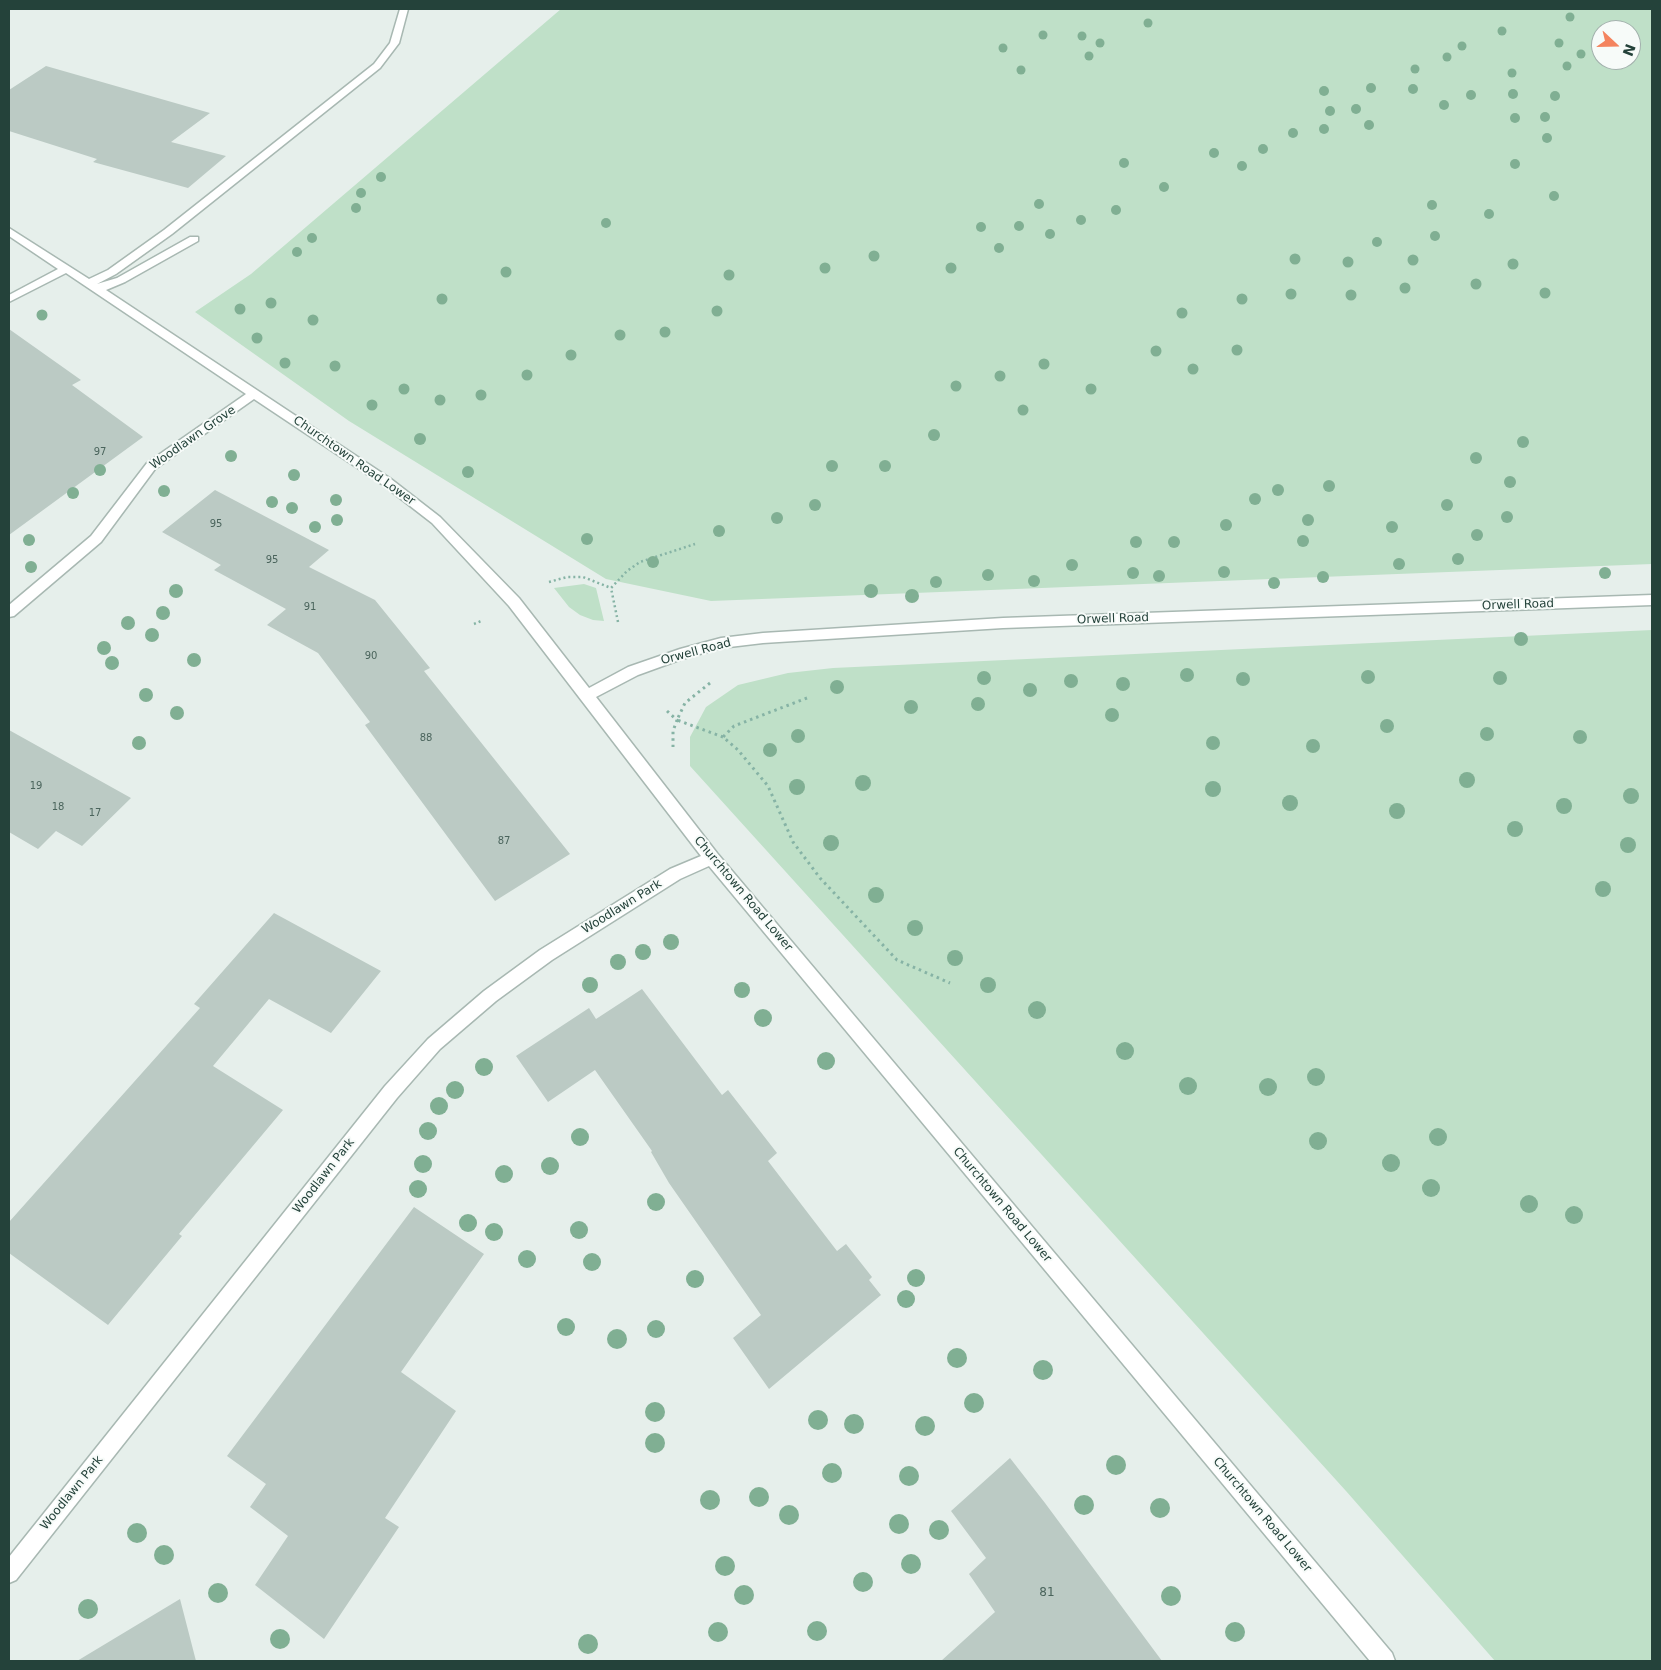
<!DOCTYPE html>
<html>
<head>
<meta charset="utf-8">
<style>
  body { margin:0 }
  #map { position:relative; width:1661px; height:1670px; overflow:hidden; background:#e6efeb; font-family:"DejaVu Sans",sans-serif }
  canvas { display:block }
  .frame { position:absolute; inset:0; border:10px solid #24423a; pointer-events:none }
  .north { position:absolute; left:1591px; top:20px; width:50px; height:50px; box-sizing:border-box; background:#f7fbf9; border:1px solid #a3b1ad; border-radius:50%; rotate:111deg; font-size:14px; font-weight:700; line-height:20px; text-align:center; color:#24423a }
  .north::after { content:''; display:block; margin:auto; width:18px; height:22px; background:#f4845f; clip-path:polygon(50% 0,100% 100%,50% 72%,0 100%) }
</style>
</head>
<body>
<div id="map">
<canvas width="1661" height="1670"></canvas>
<div class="frame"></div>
<div class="north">N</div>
</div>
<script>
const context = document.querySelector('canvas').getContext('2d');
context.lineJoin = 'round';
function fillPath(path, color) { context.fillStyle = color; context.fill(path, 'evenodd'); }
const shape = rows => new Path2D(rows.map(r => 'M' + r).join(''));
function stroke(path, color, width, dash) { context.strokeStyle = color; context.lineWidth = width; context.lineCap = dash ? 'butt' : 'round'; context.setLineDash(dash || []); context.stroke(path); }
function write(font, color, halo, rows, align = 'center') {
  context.font = font + ' "DejaVu Sans",sans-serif'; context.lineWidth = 4; context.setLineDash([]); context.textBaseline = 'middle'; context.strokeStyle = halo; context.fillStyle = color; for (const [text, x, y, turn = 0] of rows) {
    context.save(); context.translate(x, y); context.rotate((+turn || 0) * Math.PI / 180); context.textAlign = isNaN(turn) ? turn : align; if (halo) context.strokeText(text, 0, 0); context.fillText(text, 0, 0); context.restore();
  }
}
const green = shape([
  [561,9,1652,9,1652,564,711,601,606,579,349,421,195,312,251,274],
  [1601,30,1631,30,1631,60,1601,60],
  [584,584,596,588,604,621,593,620,580,615,569,607,554,588],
  [1652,630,1652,1661,1495,1661,1346,1491,690,766,690,737,706,707,738,685,788,673,833,668]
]);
const building = shape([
  [46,66,210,113,171,142,226,156,188,188,93,162,97,159,9,131,9,90],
  [9,329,81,380,72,385,143,437,9,535],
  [215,490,329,550,309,567,375,600,430,668,424,671,570,854,495,901,365,725,370,722,318,653,267,625,286,609,214,570,221,565,162,532],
  [9,730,131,798,82,846,56,831,38,849,9,832],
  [274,913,381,971,331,1033,269,999,213,1066,283,1110,179,1234,182,1236,108,1325,9,1253,9,1222,200,1008,194,1004],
  [642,989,722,1095,728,1090,777,1153,768,1161,837,1251,846,1244,872,1277,869,1280,881,1295,769,1389,733,1338,761,1315,669,1183,651,1152,652,1151,595,1070,548,1102,516,1056,589,1008,596,1019],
  [414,1207,484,1254,401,1372,456,1411,385,1518,399,1527,324,1639,255,1585,288,1536,250,1507,266,1484,227,1456],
  [1010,1458,1045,1503,1162,1661,941,1661,995,1612,969,1574,986,1558,951,1511],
  [180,1599,196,1661,77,1661]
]);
const pathFar1 = shape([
  [549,582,567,577,583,577,611,588],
  [618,622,611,588,627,571,640,562,695,544],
  [474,624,481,621]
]);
const path = shape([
  [710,683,685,703,677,720,723,737],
  [807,698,734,726,723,737,738,750,768,786,793,842,820,878,897,960,950,983],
  [667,711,677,720,673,731,673,747]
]);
const minor = shape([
  [400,9,408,9,399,43,380,68,172,234,116,274,97,284,117,278,190,237,198,237,198,241,125,282,106,290,391,479,440,517,519,598,589,688,628,667,680,649,721,638,763,633,1003,618,1652,595,1652,605,1003,628,763,643,721,648,682,659,638,675,596,697,717,853,1392,1653,1395,1661,1370,1661,709,866,680,879,552,960,496,1001,440,1049,397,1098,16,1580,9,1583,9,1557,385,1086,428,1039,484,991,540,950,670,869,701,856,509,606,432,523,383,485,254,399,155,469,101,542,14,616,9,617,9,605,91,536,147,463,246,394,66,273,9,302,9,295,58,269,9,236,9,228,89,279,108,270,164,230,374,64,390,43,400,9]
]);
const trees = [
  [1570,17,4.5],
  [1148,23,4.5],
  [1502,31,4.5],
  [1043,35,4.5],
  [1082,36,4.5],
  [1100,43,4.5],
  [1559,43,4.5],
  [1462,46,4.5],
  [1003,48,4.5],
  [1581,54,4.5],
  [1089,56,4.5],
  [1447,57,4.5],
  [1567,66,4.5],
  [1415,69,4.5],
  [1021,70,4.5],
  [1512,73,4.5],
  [1371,88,5],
  [1413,89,5],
  [1324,91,5],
  [1513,94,5],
  [1471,95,5],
  [1555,96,5],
  [1444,105,5],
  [1356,109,5],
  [1330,111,5],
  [1545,117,5],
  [1515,118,5],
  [1369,125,5],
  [1324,129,5],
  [1293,133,5],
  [1547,138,5],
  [1263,149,5],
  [1214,153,5],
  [1124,163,5],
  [1515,164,5],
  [1242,166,5],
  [381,177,5],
  [1164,187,5],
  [361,193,5],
  [1554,196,5],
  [1039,204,5],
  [1432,205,5],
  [356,208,5],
  [1116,210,5],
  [1489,214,5],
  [1081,220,5],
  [606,223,5],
  [1019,226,5],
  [981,227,5],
  [1050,234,5],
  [1435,236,5],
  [312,238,5],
  [1377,242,5],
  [999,248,5],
  [297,252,5],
  [874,256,5.5],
  [1295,259,5.5],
  [1413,260,5.5],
  [1348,262,5.5],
  [1513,264,5.5],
  [825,268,5.5],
  [951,268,5.5],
  [506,272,5.5],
  [729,275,5.5],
  [1476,284,5.5],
  [1405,288,5.5],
  [1545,293,5.5],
  [1291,294,5.5],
  [1351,295,5.5],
  [442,299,5.5],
  [1242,299,5.5],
  [271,303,5.5],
  [240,309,5.5],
  [717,311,5.5],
  [1182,313,5.5],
  [42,315,5.5],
  [313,320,5.5],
  [665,332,5.5],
  [620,335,5.5],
  [257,338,5.5],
  [1237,350,5.5],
  [1156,351,5.5],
  [571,355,5.5],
  [285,363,5.5],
  [1044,364,5.5],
  [335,366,5.5],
  [1193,369,5.5],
  [527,375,5.5],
  [1000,376,5.5],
  [956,386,5.5],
  [404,389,5.5],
  [1091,389,5.5],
  [481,395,5.5],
  [440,400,5.5],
  [372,405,5.5],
  [1023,410,5.5],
  [934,435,6],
  [420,439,6],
  [1523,442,6],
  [231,456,6],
  [1476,458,6],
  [832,466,6],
  [885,466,6],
  [100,470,6],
  [468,472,6],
  [294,475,6],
  [1510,482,6],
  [1329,486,6],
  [1278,490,6],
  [164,491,6],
  [73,493,6],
  [1255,499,6],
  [336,500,6],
  [272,502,6],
  [815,505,6],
  [1447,505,6],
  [292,508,6],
  [1507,517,6],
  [777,518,6],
  [337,520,6],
  [1308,520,6],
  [1226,525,6],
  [315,527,6],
  [1392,527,6],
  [719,531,6],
  [1477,535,6],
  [587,539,6],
  [29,540,6],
  [1303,541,6],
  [1136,542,6],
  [1174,542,6],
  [1458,559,6],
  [653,562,6],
  [1399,564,6],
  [1072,565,6],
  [31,567,6],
  [1224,572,6],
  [1133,573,6],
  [1605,573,6],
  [988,575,6],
  [1159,576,6],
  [1323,577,6],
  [1034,581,6],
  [936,582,6],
  [1274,583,6],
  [176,591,7],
  [871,591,7],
  [912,596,7],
  [163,613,7],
  [128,623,7],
  [152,635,7],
  [1521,639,7],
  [104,648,7],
  [194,660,7],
  [112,663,7],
  [1187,675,7],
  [1368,677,7],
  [984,678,7],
  [1500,678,7],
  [1243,679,7],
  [1071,681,7],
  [1123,684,7],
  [837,687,7],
  [1030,690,7],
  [146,695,7],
  [978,704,7],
  [911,707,7],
  [177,713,7],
  [1112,715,7],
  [1387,726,7],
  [1487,734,7],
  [798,736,7],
  [1580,737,7],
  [139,743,7],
  [1213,743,7],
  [1313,746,7],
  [770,750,7],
  [1467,780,8],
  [863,783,8],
  [797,787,8],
  [1213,789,8],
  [1631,796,8],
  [1290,803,8],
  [1564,806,8],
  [1397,811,8],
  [1515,829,8],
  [831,843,8],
  [1628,845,8],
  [1603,889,8],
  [876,895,8],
  [915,928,8],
  [671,942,8],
  [643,952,8],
  [955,958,8],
  [618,962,8],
  [590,985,8],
  [988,985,8],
  [742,990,8],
  [1037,1010,9],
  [763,1018,9],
  [1125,1051,9],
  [826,1061,9],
  [484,1067,9],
  [1316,1077,9],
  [1188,1086,9],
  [1268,1087,9],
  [455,1090,9],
  [439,1106,9],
  [428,1131,9],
  [580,1137,9],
  [1438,1137,9],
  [1318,1141,9],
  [1391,1163,9],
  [423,1164,9],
  [550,1166,9],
  [504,1174,9],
  [1431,1188,9],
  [418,1189,9],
  [656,1202,9],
  [1529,1204,9],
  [1574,1215,9],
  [468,1223,9],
  [579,1230,9],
  [494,1232,9],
  [527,1259,9],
  [592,1262,9],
  [916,1278,9],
  [695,1279,9],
  [906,1299,9],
  [566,1327,9],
  [656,1329,9],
  [617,1339,10],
  [957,1358,10],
  [1043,1370,10],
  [974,1403,10],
  [655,1412,10],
  [818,1420,10],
  [854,1424,10],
  [925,1426,10],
  [655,1443,10],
  [1116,1465,10],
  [832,1473,10],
  [909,1476,10],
  [759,1497,10],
  [710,1500,10],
  [1084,1505,10],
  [1160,1508,10],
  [789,1515,10],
  [899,1524,10],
  [939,1530,10],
  [137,1533,10],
  [164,1555,10],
  [911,1564,10],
  [725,1566,10],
  [863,1582,10],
  [218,1593,10],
  [744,1595,10],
  [1171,1596,10],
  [88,1609,10],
  [817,1631,10],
  [718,1632,10],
  [1235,1632,10],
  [280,1639,10],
  [588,1644,10]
];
const numberNames = [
  ["97",100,452],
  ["95",216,524],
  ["95",272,560],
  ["91",310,607],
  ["90",371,656],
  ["88",426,738],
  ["19",36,786],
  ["18",58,807],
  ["17",95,813],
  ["87",504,841]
];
const streetNames = [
  ["Woodlawn Grove",193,438,-35],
  ["Churchtown Road Lower",354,461,35],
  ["Orwell Road",1518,605,-2],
  ["Orwell Road",1113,619,-2],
  ["Orwell Road",696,652,-15],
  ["Churchtown Road Lower",743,894,50],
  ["Woodlawn Park",622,907,-32],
  ["Woodlawn Park",324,1176,-52],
  ["Churchtown Road Lower",1002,1205,50],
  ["Woodlawn Park",72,1493,-51],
  ["Churchtown Road Lower",1262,1515,50]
];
const nearNumbernames = [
  ["81",1047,1593]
];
fillPath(green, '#bfe0c8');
fillPath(building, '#bbcac4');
stroke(minor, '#a8b8b2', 3);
stroke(pathFar1, '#86b3a5', 2.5, [2, 3]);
stroke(path, '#86b3a5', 3, [2.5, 4]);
fillPath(minor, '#fff');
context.fillStyle = '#80af93';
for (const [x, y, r] of trees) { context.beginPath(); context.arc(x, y, r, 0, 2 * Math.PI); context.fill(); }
write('10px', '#4a645c', null, numberNames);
write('12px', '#24423a', '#f7fbf9', streetNames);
write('12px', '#4a645c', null, nearNumbernames);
</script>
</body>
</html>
